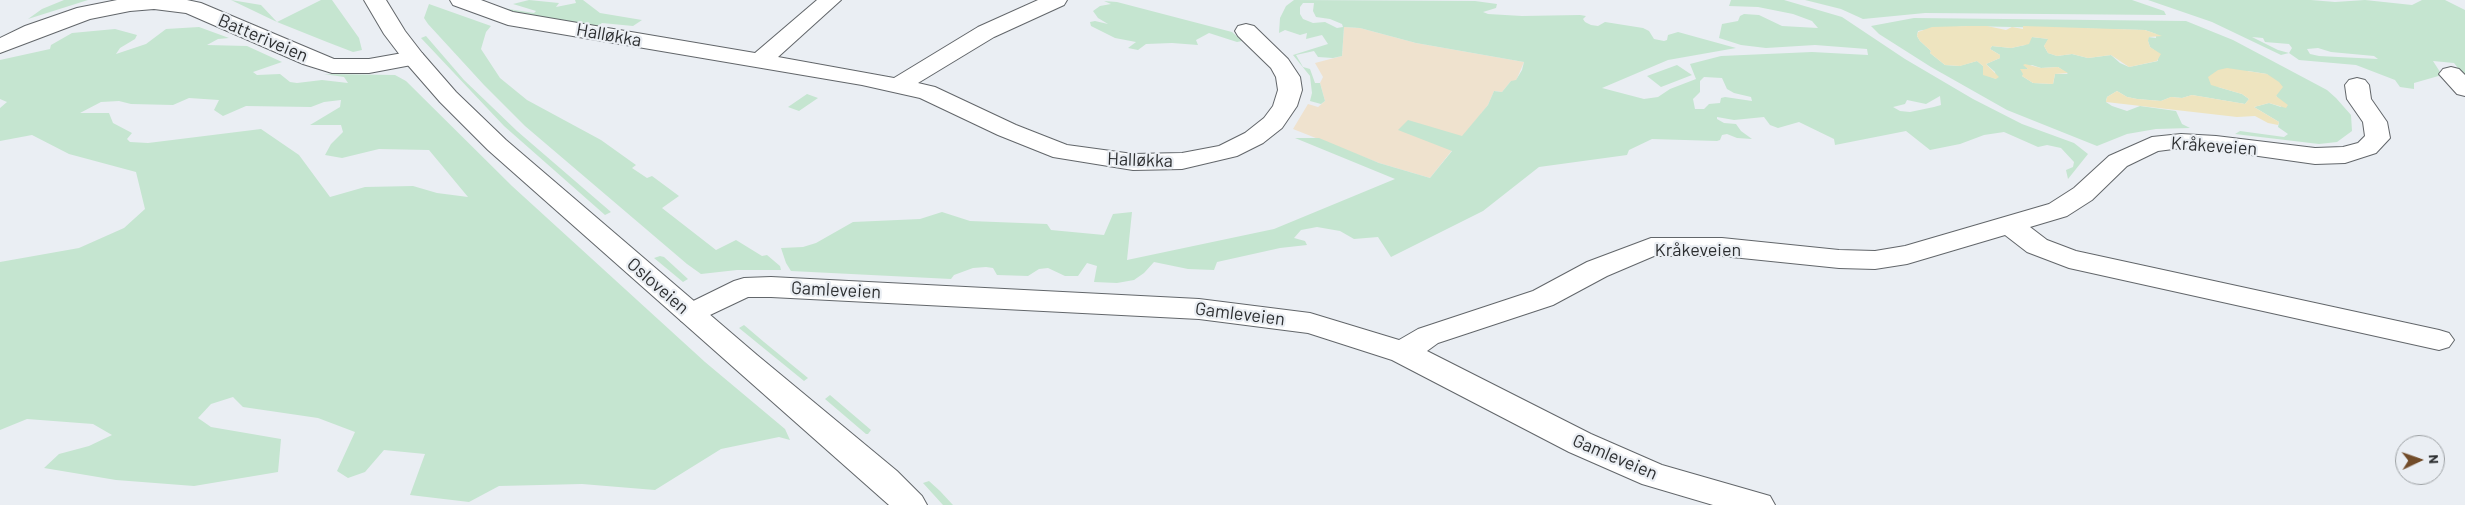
<!DOCTYPE html>
<html>
<head>
<meta charset="utf-8">
<style>
  body { margin:0 }
  #map { position:relative; width:2465px; height:505px; overflow:hidden; background:#eaeef3; font-family:Barlow,sans-serif }
  canvas { display:block }
  .north { position:absolute; left:2395px; top:435px; width:50px; height:50px; box-sizing:border-box; background:#eaeef3; border:1px solid #9ea2a5; border-radius:50%; rotate:87deg; font-size:14px; font-weight:700; line-height:20px; text-align:center; color:#2d2f31 }
  .north::after { content:''; display:block; margin:auto; width:18px; height:22px; background:#724c29; clip-path:polygon(50% 0,100% 100%,50% 72%,0 100%) }
</style>
</head>
<body>
<div id="map">
<canvas width="2465" height="505"></canvas>
<div class="north">N</div>
</div>
<script>
const context = document.querySelector('canvas').getContext('2d');
context.lineJoin = 'round';
function fillPath(path, color) { context.fillStyle = color; context.fill(path, 'evenodd'); }
const shape = rows => new Path2D(rows.map(r => 'M' + r).join(''));
function stroke(path, color, width, dash) { context.strokeStyle = color; context.lineWidth = width; context.lineCap = dash ? 'butt' : 'round'; context.setLineDash(dash || []); context.stroke(path); }
function write(font, color, halo, rows, align = 'center') {
  context.font = font + ' Barlow,sans-serif'; context.lineWidth = 4.5; context.setLineDash([]); context.textBaseline = 'middle'; context.strokeStyle = halo; context.fillStyle = color; for (const [text, x, y, turn = 0] of rows) {
    context.save(); context.translate(x, y); context.rotate((+turn || 0) * Math.PI / 180); context.textAlign = isNaN(turn) ? turn : align; if (halo) context.strokeText(text, 0, 0); context.fillText(text, 0, 0); context.restore();
  }
}
const education = shape([
  [1344,27,1360,28,1416,43,1524,62,1516,81,1511,81,1502,92,1494,91,1488,105,1430,178,1379,163,1293,129,1308,104,1318,107,1325,101,1320,83,1323,77,1315,63,1342,56]
]);
const green = shape([
  [64,0,88,0,28,19,42,9],
  [231,0,261,5,277,22,321,0,332,0,359,38,362,50,353,52,327,42,277,22],
  [529,0,559,3,556,7,576,3,575,0,570,0,583,0,600,13,642,20,633,26,602,23,597,27,531,17,502,8,534,13,536,11,513,4],
  [1294,0,1475,1,1497,4,1496,8,1483,12,1488,14,1522,16,1580,15,1586,16,1583,19,1585,22,1591,25,1598,26,1605,22,1643,28,1649,31,1654,39,1664,41,1667,40,1668,35,1678,32,1736,48,1668,60,1602,88,1644,99,1658,97,1670,89,1696,79,1690,64,1721,56,1812,52,1868,55,1867,49,1815,45,1766,48,1741,45,1719,38,1722,24,1738,21,1740,16,1744,14,1759,15,1782,26,1818,28,1812,21,1793,14,1758,7,1729,6,1731,0,1784,0,1842,17,1905,59,1973,99,2022,124,2074,143,2088,154,2068,179,2066,170,2073,167,2074,162,2061,148,2047,145,2038,147,2004,132,1984,135,1960,144,1930,150,1906,131,1835,145,1834,139,1799,122,1778,128,1770,125,1764,117,1734,120,1717,117,1717,119,1724,123,1736,124,1741,131,1752,139,1737,138,1727,134,1722,135,1720,140,1717,141,1652,139,1629,150,1627,155,1539,167,1483,211,1391,257,1378,237,1354,239,1340,231,1317,227,1301,230,1294,238,1305,241,1307,245,1280,248,1217,262,1214,270,1188,269,1154,262,1144,273,1134,280,1117,283,1094,282,1097,266,1087,263,1078,276,1065,276,1048,268,1039,269,1028,276,997,275,993,268,986,267,973,268,954,275,951,279,791,271,786,263,781,248,803,247,816,243,853,222,920,219,942,212,970,221,1047,224,1051,230,1104,235,1113,214,1132,212,1127,260,1274,229,1395,179,1295,138,1319,138,1379,163,1430,178,1452,151,1398,130,1408,120,1462,136,1488,105,1494,91,1502,92,1511,81,1516,80,1522,70,1524,62,1416,43,1360,28,1344,27,1342,56,1333,58,1318,57,1314,51,1296,55,1303,67,1310,69,1315,83,1320,83,1325,101,1321,104,1310,101,1312,93,1310,76,1293,55,1328,44,1322,35,1306,39,1307,33,1300,35,1285,30,1279,33,1280,18,1286,6],
  [1303,3,1314,3,1313,11,1316,17,1330,19,1342,24,1343,27,1337,28,1325,22,1313,23,1303,19,1300,14,1300,7],
  [1704,77,1722,78,1727,89,1734,93,1751,97,1752,101,1725,97,1721,98,1720,103,1709,104,1704,109,1695,109,1693,99,1700,92,1700,81],
  [1940,96,1941,105,1934,107,1910,112,1900,111,1893,107,1905,104,1907,100,1926,104],
  [1805,0,2132,0,2164,11,2166,15,1925,13,1863,19,1841,9],
  [2148,0,2311,0,2335,2,2365,0,2412,5,2422,0,2445,0,2465,10,2465,77,2454,63,2433,61,2442,75,2414,83,2414,89,2400,87,2395,80,2356,65,2299,60,2289,53,2281,55,2212,22],
  [2252,37,2263,38,2265,42,2289,44,2292,48,2289,53,2278,50],
  [2318,48,2331,52,2374,56,2378,59,2319,56,2310,54,2307,49],
  [1104,1,1117,2,1232,32,1242,41,1237,42,1209,33,1196,40,1198,45,1172,43,1146,44,1138,50,1128,48,1136,42,1115,38,1091,26,1090,22,1095,21,1108,24,1098,18,1093,11,1100,6,1111,4],
  [429,4,491,26,486,32,481,49,500,78,527,100,601,140,636,165,632,168,647,178,652,176,679,196,662,208,716,250,736,240,762,256,767,255,780,266,781,270,737,270,701,274,687,264,525,126,484,85,428,24,424,18],
  [1914,18,2186,21,2233,40,2327,90,2336,98,2351,115,2352,131,2337,142,2319,144,2235,134,2240,131,2284,137,2288,134,2278,127,2279,122,2254,107,2269,103,2281,107,2267,74,2248,71,2218,87,2242,94,2249,99,2245,104,2192,95,2182,98,2171,97,2161,101,2137,99,2127,97,2117,91,2107,97,2106,102,2112,106,2127,111,2140,106,2176,111,2182,124,2190,128,2156,129,2127,134,2097,146,2007,110,1931,67,1879,34,1871,26],
  [1968,26,2145,30,2156,34,2156,38,2148,37,2148,41,2150,47,2155,51,2158,61,2129,67,2120,63,2111,55,2088,58,2072,54,2057,56,2048,53,2044,46,2049,39,2032,37,2025,45,2011,48,1992,46,1990,49,2000,55,2000,58,1986,64,1995,72,1996,79,1986,75,1983,66,1977,61,1959,66,1945,65,1930,53,1931,51,1920,41,1917,36,1918,31,1923,30],
  [2032,65,2041,68,2058,67,2068,74,2055,74,2053,84,2033,83,2022,76,2028,70,2027,67],
  [199,27,229,38,218,39,207,45,247,46,282,62,253,72,257,75,280,74,290,82,297,83,322,80,348,83,344,77,324,74,395,75,406,81,512,186,705,362,785,429,790,440,779,437,721,449,655,490,582,484,499,486,469,502,410,495,425,454,384,450,365,472,348,478,337,471,355,432,318,418,243,407,233,397,211,404,198,418,211,427,281,439,278,472,194,486,116,480,44,468,59,454,89,446,112,435,93,424,27,419,0,430,0,262,79,248,124,228,145,209,136,172,69,154,32,135,0,141,0,108,7,102,0,99,0,60,50,49,51,45,72,33,115,29,137,35,135,39,120,48,116,54,146,44,166,29],
  [189,98,219,100,214,110,223,116,246,106,311,107,324,102,341,100,340,107,310,125,341,125,343,132,331,144,325,155,342,158,379,149,429,150,468,197,437,193,413,186,365,187,330,197,299,155,261,129,148,143,130,142,127,139,132,133,113,123,109,113,80,113,101,102,119,101,131,104,173,105],
  [426,36,464,80,517,131,611,212,605,215,504,126,421,38],
  [1677,65,1692,75,1661,87,1647,76],
  [807,94,818,98,799,111,788,107],
  [660,256,664,257,688,279,683,282,654,258],
  [744,325,764,342,808,378,804,381,739,328],
  [830,395,871,430,868,434,866,434,825,399],
  [929,481,940,491,953,505,943,505,923,483]
]);
const sand = shape([
  [1968,26,1987,26,2006,30,2012,27,2023,29,2023,26,2145,30,2162,36,2149,37,2148,41,2150,47,2161,54,2157,61,2129,67,2111,55,2088,58,2072,54,2057,56,2048,53,2044,46,2048,39,2032,37,2029,44,2025,45,2011,48,1992,46,1990,49,2000,55,2000,58,1986,64,1999,77,1996,79,1983,75,1983,66,1977,61,1960,66,1945,65,1930,53,1931,51,1920,41,1917,36,1918,32,1932,27],
  [2025,64,2041,68,2058,67,2068,73,2055,74,2053,84,2033,83,2022,76,2023,74,2020,69,2028,69,2023,65],
  [2227,68,2267,74,2279,82,2283,87,2276,96,2288,105,2286,108,2269,103,2254,107,2279,122,2278,125,2268,123,2255,116,2237,117,2106,102,2107,97,2117,91,2127,97,2137,99,2161,101,2171,97,2182,98,2192,95,2245,104,2249,99,2242,94,2211,85,2208,77,2218,70]
]);
const street = shape([
  [117,0,187,0,201,3,334,59,369,59,414,51,422,53,425,58,422,63,369,73,332,73,303,64,186,13,154,9,130,11,90,19,0,53,0,38,25,26,77,8,117,0],
  [450,0,481,0,513,12,755,53,817,0,841,0,778,57,894,78,978,27,1038,0,1067,0,1064,5,994,37,918,83,935,87,1016,125,1067,145,1133,154,1182,153,1219,146,1245,133,1264,118,1273,106,1278,90,1276,77,1271,68,1238,36,1235,31,1238,26,1246,24,1254,26,1288,59,1300,77,1302,90,1297,106,1282,128,1263,143,1237,156,1182,169,1133,170,1053,157,998,135,920,98,862,85,508,25,453,5,450,0],
  [2451,67,2459,69,2465,75,2465,96,2457,94,2439,74,2443,69,2451,67],
  [2357,78,2365,80,2369,85,2371,99,2387,122,2390,138,2376,153,2345,163,2315,164,2216,150,2181,148,2158,151,2127,166,2092,200,2067,216,2030,227,2047,240,2076,251,2439,330,2449,333,2454,340,2449,347,2439,350,2069,268,2027,252,2005,235,1907,264,1875,269,1839,268,1722,256,1654,256,1607,276,1553,305,1438,343,1427,351,1591,434,1662,465,1770,496,1775,505,1713,505,1642,484,1569,452,1392,360,1308,333,1199,319,771,297,748,297,691,324,681,321,677,314,681,307,734,281,744,278,771,277,1199,299,1310,313,1399,340,1418,329,1533,291,1587,262,1651,238,1722,238,1839,250,1875,251,1905,246,2049,204,2074,188,2109,156,2152,137,2181,134,2216,136,2315,148,2343,147,2358,143,2365,136,2363,122,2347,99,2345,85,2349,80,2357,78]
]);
const secondary = shape([
  [364,0,386,0,405,31,422,53,456,92,506,140,757,355,897,471,922,496,927,505,889,505,488,150,440,102,406,63,384,34,364,0]
]);
const streetNames = [
  ["Halløkka",609,35,10],
  ["Batteriveien",263,38,23],
  ["Kråkeveien",2214,146,4],
  ["Halløkka",1140,160,2],
  ["Kråkeveien",1698,250],
  ["Osloveien",658,286,41],
  ["Gamleveien",836,290,3],
  ["Gamleveien",1240,314,7],
  ["Gamleveien",1615,457,23]
];
fillPath(education, '#efe2ce');
fillPath(green, '#c5e5d0');
fillPath(sand, '#eee4bf');
stroke(street, '#62666a', 2);
stroke(secondary, '#62666a', 2);
fillPath(street, '#fff');
fillPath(secondary, '#fff');
write('18px', '#2d2f31', '#eaeef3', streetNames);
</script>
</body>
</html>
